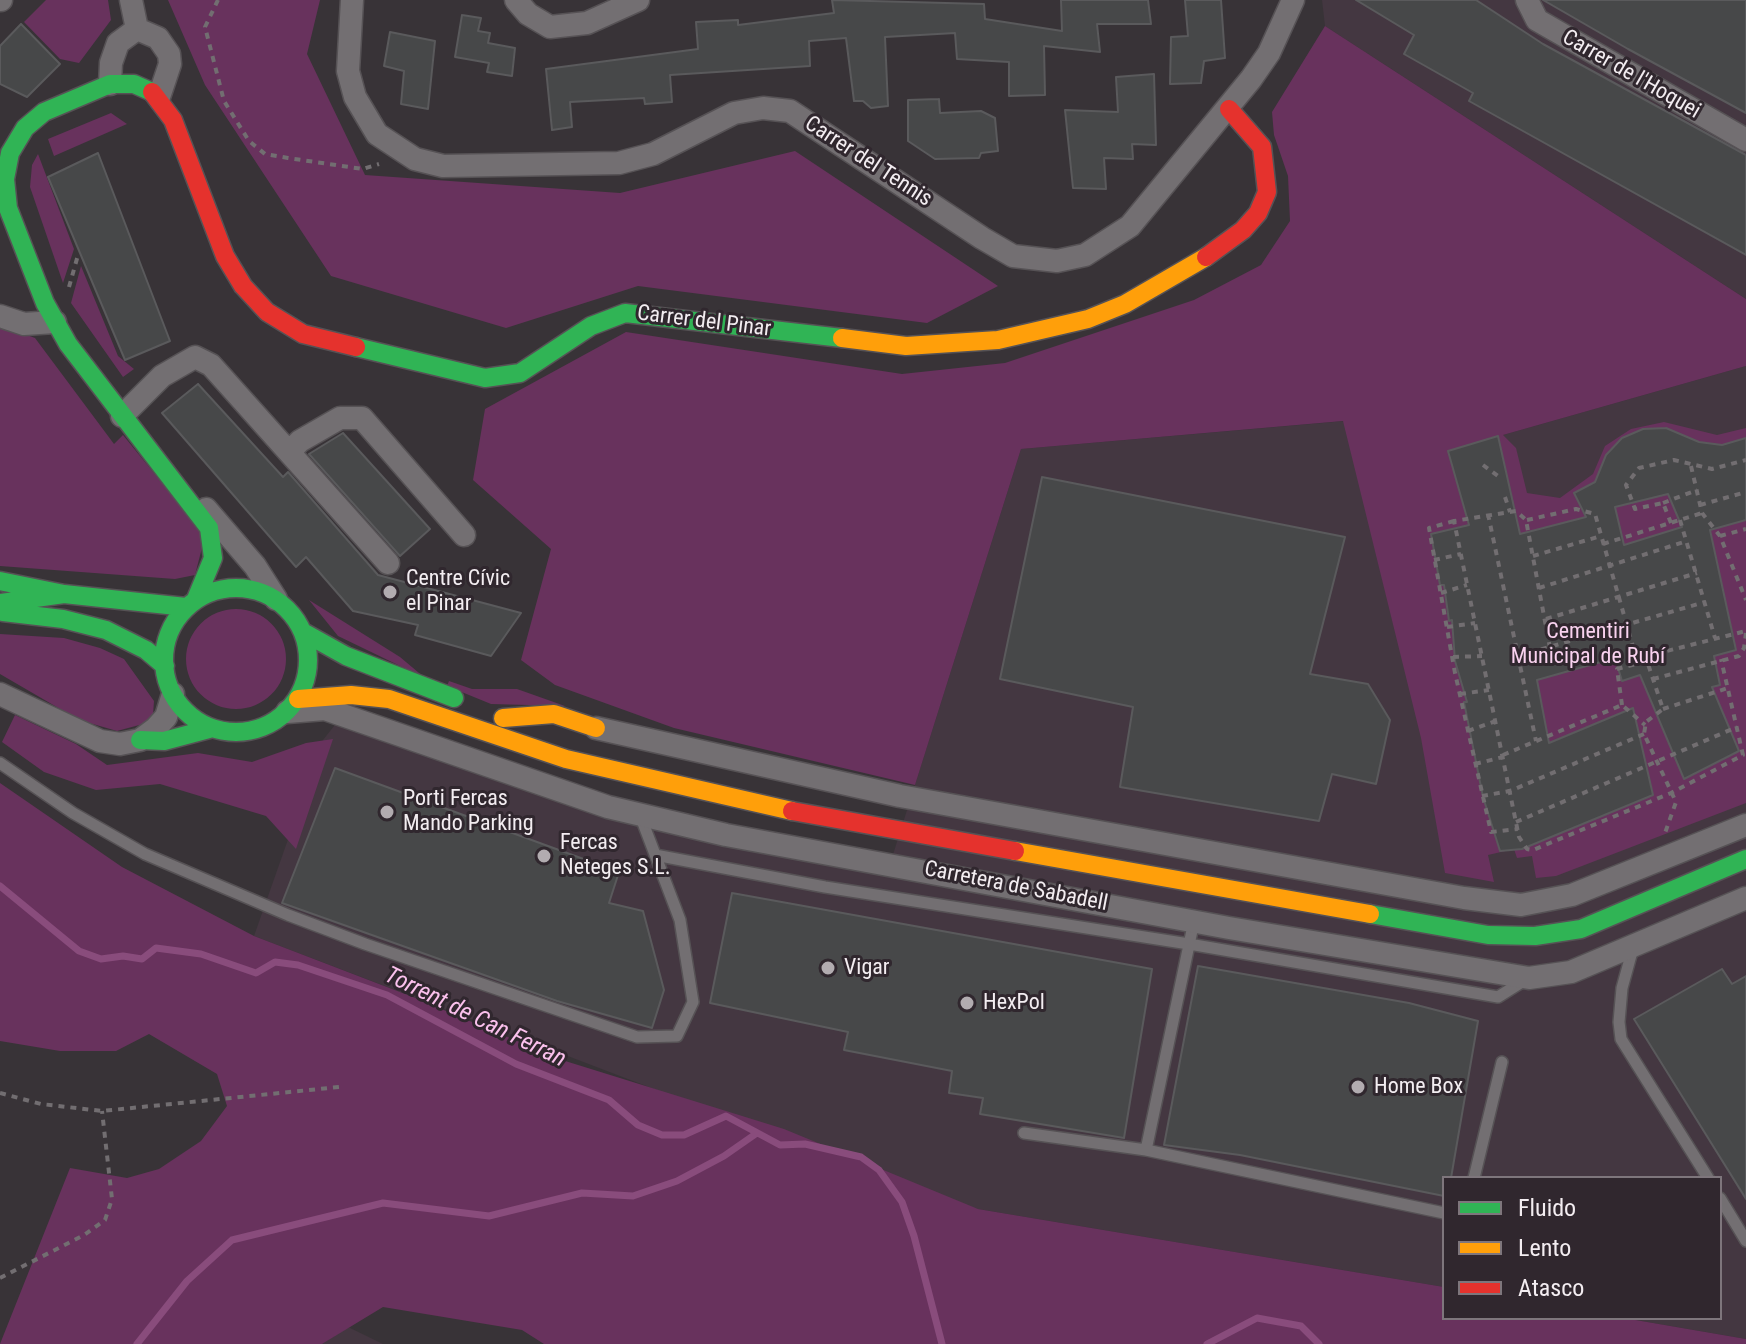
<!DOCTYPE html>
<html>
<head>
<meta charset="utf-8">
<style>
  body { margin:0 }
  #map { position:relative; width:1746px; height:1344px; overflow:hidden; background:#383337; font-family:"Roboto Condensed",sans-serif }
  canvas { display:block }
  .legend { position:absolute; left:1442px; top:1176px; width:280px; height:144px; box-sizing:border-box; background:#30272e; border:2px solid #7e767c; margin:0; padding:10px 14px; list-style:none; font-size:24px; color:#f3edf1 }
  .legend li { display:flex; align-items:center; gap:16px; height:40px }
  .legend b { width:40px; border:2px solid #7e767c }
</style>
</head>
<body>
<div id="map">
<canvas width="1746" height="1344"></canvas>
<ul class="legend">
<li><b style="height:10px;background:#30b455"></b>Fluido</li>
<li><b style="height:10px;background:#ff9f0a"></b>Lento</li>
<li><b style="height:10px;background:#e5322d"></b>Atasco</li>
</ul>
</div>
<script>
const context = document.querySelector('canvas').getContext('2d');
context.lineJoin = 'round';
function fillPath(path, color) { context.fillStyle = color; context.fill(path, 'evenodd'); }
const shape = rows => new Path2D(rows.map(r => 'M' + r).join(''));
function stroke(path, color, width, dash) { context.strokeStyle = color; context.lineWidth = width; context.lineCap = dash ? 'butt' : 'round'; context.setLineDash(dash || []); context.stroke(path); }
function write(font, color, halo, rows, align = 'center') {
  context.font = font + ' "Roboto Condensed",sans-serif'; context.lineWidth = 6; context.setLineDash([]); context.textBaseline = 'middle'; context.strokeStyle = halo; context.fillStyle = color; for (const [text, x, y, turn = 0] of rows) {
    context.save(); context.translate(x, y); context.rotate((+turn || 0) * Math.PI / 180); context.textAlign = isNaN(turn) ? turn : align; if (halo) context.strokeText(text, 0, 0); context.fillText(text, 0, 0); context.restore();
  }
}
const built = shape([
  [1322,0,1746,0,1746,299,1325,26],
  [1746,366,1746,1339,1624,1318,1720,1318,1720,1178,1444,1178,1444,1287,960,1206,254,936,323,740,338,721,636,804,890,864,1021,449,1369,419,1415,460],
  [348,1327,383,1344,322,1344]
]);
const green = shape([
  [46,0,108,0,111,20,79,63,60,59,24,22],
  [168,0,320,0,307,54,365,175,620,193,795,151,998,286,927,323,638,286,506,328,331,276,205,85],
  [1325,26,1746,299,1746,366,1503,435,1516,448,1527,493,1560,498,1593,474,1605,446,1631,429,1664,422,1717,435,1746,428,1746,803,1556,876,1536,878,1532,856,1517,858,1514,849,1488,855,1494,882,1445,873,1421,738,1343,421,1021,449,915,785,674,728,555,685,521,660,551,549,473,480,485,409,626,332,902,374,1005,363,1194,300,1261,265,1290,221,1288,176,1274,135,1272,112],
  [111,113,127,124,54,156,48,139],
  [38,154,74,249,63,283,30,187,32,165],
  [81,266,118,356,134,369,123,377,71,303],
  [0,325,35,338,114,444,123,435,205,536,195,575,175,579,0,566],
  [309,600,400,657,425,678,338,636],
  '186 659a50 50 0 1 1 100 0a50 50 0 1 1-100 0Z',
  [0,634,64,638,100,648,124,659,154,701,153,715,143,724,117,731,79,720,0,674],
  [449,681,472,689,517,689,565,706,491,704,447,686],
  [15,715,76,744,107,765,198,753,252,762,306,743,333,739,296,849,266,816,160,784,96,790,44,772,2,742],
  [0,783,122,867,254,936,413,997,562,1060,784,1129,978,1209,1444,1287,1444,1318,1624,1318,1746,1339,1746,1344,544,1344,522,1330,383,1307,322,1344,0,1344,70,1168,127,1178,159,1169,201,1141,227,1106,217,1074,149,1034,116,1051,60,1051,0,1041]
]);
const stream = shape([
  [0,886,79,951,101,959,123,956,142,959,156,948,201,954,256,973,275,962,298,965,387,995,516,1064,609,1100,638,1125,662,1135,684,1135,726,1116,780,1145,805,1144,861,1157,879,1170,902,1202,914,1236,942,1344],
  [137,1344,187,1281,232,1240,383,1203,489,1216,582,1193,633,1196,677,1181,724,1156,757,1133],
  [1207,1344,1257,1318,1301,1326,1319,1344]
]);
const building = shape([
  [832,0,984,4,985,19,1062,31,1061,0,1148,0,1151,24,1097,24,1100,52,1044,46,1045,95,1009,96,1009,62,957,59,955,33,885,37,888,106,871,108,863,101,854,101,846,38,809,41,810,66,670,75,672,102,645,104,644,98,570,102,572,127,552,130,546,69,698,49,696,22,738,20,738,25,834,13,832,0],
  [1185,0,1221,0,1225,58,1204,61,1201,83,1170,84,1171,37,1188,36,1185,0],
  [1356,0,1476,0,1543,44,1746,155,1746,255,1469,101,1473,93,1404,54,1414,35,1356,0],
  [1543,0,1746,0,1746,113,1628,49,1543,0],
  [462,15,481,18,478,31,490,33,488,43,515,48,512,76,487,72,489,63,455,57,462,15],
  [21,24,60,64,27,97,0,84,0,46,21,24],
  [390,32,435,41,428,109,401,104,404,71,384,66,390,32],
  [1154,74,1156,145,1132,144,1133,159,1104,158,1106,189,1073,188,1065,110,1118,112,1116,77,1154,74],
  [939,99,940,113,981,111,995,118,998,151,981,153,979,158,935,159,908,141,908,100,939,99],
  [98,153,170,341,125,360,48,177,98,153],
  [198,384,283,477,288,472,378,575,521,613,491,656,415,635,418,625,353,611,306,557,296,567,162,413,198,384],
  [1666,428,1699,442,1722,445,1746,438,1746,520,1710,530,1736,650,1714,656,1720,685,1712,687,1739,751,1684,779,1640,675,1622,681,1615,658,1537,680,1549,743,1633,708,1653,795,1522,849,1500,851,1483,797,1464,702,1467,702,1455,661,1452,620,1449,621,1444,585,1440,585,1431,534,1469,525,1448,451,1498,436,1520,534,1586,517,1574,493,1595,482,1606,455,1622,438,1643,429,1666,428],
  [1668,494,1682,527,1624,545,1615,507,1668,494],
  [343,433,430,529,400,556,309,454,343,433],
  [1042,477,1345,537,1310,674,1368,684,1390,720,1376,784,1332,774,1319,821,1120,787,1133,707,1000,679,1042,477],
  [335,768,619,872,609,903,643,911,664,990,652,1028,557,1001,282,903,335,768],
  [732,893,1152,969,1124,1138,980,1114,983,1098,949,1093,952,1071,844,1050,848,1032,710,1003,732,893],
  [1198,966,1409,1003,1478,1021,1451,1178,1444,1178,1444,1196,1240,1155,1164,1145,1198,966],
  [1722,969,1732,984,1746,976,1746,1199,1634,1019,1722,969]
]);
const path = shape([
  [218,0,205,27,224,101,249,141,265,154,288,158,363,169,379,164],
  [69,287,78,255],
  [1483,465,1498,476],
  [1691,466,1702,513,1720,536,1746,600],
  [1505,497,1510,512],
  [1663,503,1697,490],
  [1700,505,1746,492],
  [1488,514,1536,741],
  [1527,520,1576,509,1595,514,1638,664],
  [1680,520,1715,638],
  [1454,521,1429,528,1455,673,1491,832,1518,829],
  [1671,523,1663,503,1635,509,1626,485,1639,468,1674,460,1712,469,1746,460],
  [1720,536,1746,529],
  [1603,544,1702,513],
  [1533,556,1601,536],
  [1434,560,1461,554],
  [1539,588,1687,541],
  [1441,593,1467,585],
  [1546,619,1697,573],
  [1447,627,1475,623],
  [1550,648,1526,520,1516,511,1454,521,1519,837,1527,849,1533,850,1671,793,1743,755,1721,659],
  [1518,656,1705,602],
  [1453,657,1482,656],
  [1647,661,1651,655,1746,631],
  [1653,679,1739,656,1744,648,1746,633],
  [1460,694,1489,690],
  [1622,705,1617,669,1647,661,1663,709,1646,722,1644,734,1676,802,1665,833],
  [1663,709,1728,688],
  [1468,731,1496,721],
  [1503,755,1622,705,1645,725],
  [1475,764,1503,757],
  [1482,796,1510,791,1644,734],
  [1516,822,1737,727],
  [0,1093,41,1104,102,1111,339,1087],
  [0,1278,84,1235,105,1220,112,1199,102,1111]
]);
const lane = shape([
  [0,763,73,813,145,854,288,915,365,944,637,1037,677,1036,693,1002,680,920,640,815],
  [655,855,825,887,1189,944,1498,997,1525,980],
  [1633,948,1622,988,1619,1022,1621,1039,1708,1178],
  [1024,1133,1146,1150,1444,1213],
  [1146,1150,1194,921],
  [1474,1178,1502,1062],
  [1720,1198,1746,1241]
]);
const street = shape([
  [0,0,1,0],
  [131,0,137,29],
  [352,0,348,71,355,97,377,134,415,159,443,166,619,163,653,154,734,113,763,108,790,111,982,238,1013,256,1057,261,1085,255,1130,226,1251,79,1269,53,1293,0],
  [516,0,528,14,550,27,587,23,638,0],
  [1527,0,1537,20,1746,140],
  [110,84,111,63,118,43,137,29,158,38,169,54,170,64,159,97],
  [0,316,24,324,55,322],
  [122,416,162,376,195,357,211,365,388,563],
  [290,451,300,441,340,418,362,418,464,535],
  [206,509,255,566,276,599],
  [0,694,100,741,120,744,140,740,156,728,166,717,173,694],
  [287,712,325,709,608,807,726,835,1229,928,1529,978,1571,972,1746,898],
  [596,728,900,796,1464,898,1521,905,1572,895,1746,825]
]);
const fast = shape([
  [152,92,134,84,110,84,44,112,25,128,10,153,5,179,8,208,45,303,68,344,209,528,213,558,196,599],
  [356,347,485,378,520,373,591,326,625,313,842,338],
  [0,581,64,594],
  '164 660a72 72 0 1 1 144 0a72 72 0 1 1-144 0Z',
  [0,603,64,594,186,607],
  [3,612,63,619,106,630,146,650,165,666],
  [303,632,346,656,454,698],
  [140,740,164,741,209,729],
  [1370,914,1488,935,1535,936,1581,929,1746,859]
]);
const slow = shape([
  [842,338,906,346,998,340,1088,319,1125,304,1206,257],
  [298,699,351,695,389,699,566,759,792,811],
  [503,718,554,714,596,728],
  [1015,851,1370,914]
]);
const jam = shape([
  [152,92,173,120,225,256,243,286,267,312,303,334,356,347],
  [1206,257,1243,230,1258,213,1267,192,1262,147,1229,109],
  [792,811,1015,851]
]);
const markers = [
  [390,592,8,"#b2acb0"],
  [387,812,8,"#b2acb0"],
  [544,856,8,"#b2acb0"],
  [828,968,8,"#b2acb0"],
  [967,1003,8,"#b2acb0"],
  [1358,1087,8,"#b2acb0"]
];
const streetNames = [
  ["Carrer de l'Hoquei",1631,75,30],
  ["Carrer del Tennis",868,162,33],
  ["Carrer del Pinar",704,322,7],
  ["Carretera de Sabadell",1016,887,11]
];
const poiNames = [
  ["Centre Cívic",406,579],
  ["el Pinar",406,604],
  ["Porti Fercas",403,799],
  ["Mando Parking",403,824],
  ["Fercas",560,843],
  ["Neteges S.L.",560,868],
  ["Vigar",844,968],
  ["HexPol",983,1003],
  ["Home Box",1374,1087]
];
const parkNames = [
  ["Cementiri",1588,632],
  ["Municipal de Rubí",1588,657]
];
const waterNames = [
  ["Torrent de Can Ferran",475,1018,26]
];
fillPath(built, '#443741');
fillPath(green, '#68325d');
stroke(stream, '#894c7c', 7);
fillPath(building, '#474849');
stroke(building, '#5a5a5c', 2);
stroke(lane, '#565255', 14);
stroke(street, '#565255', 25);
stroke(fast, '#565255', 21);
stroke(slow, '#565255', 21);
stroke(jam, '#565255', 21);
stroke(path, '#726e71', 4, [6, 6]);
stroke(lane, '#736f72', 11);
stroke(street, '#736f72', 22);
stroke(fast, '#30b455', 18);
stroke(slow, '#ff9f0a', 18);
stroke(jam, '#e5322d', 18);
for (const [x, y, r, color] of markers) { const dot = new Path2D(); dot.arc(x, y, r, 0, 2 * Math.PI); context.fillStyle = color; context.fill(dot); stroke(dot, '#30272e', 3); }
write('22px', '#f3edf1', '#30272e', streetNames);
write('22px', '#f3edf1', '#30272e', poiNames, 'left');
write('22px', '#f9d2ef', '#30272e', parkNames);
write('italic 24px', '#fbc1ed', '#30272e', waterNames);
</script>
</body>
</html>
